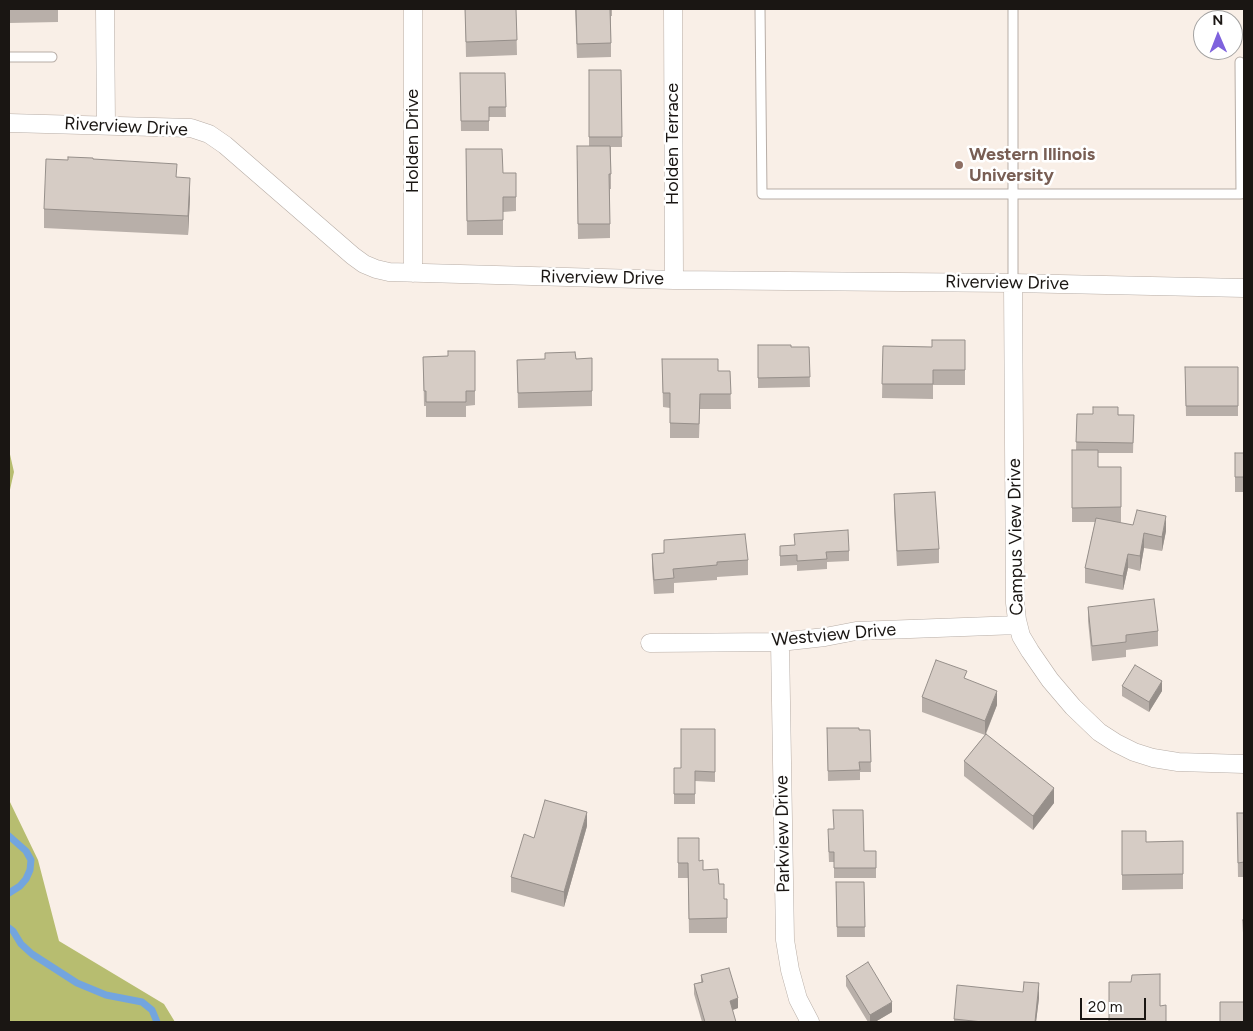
<!DOCTYPE html>
<html>
<head>
<meta charset="utf-8">
<style>
  body { margin:0 }
  #map { position:relative; width:1253px; height:1031px; overflow:hidden; background:#f9efe7; font-family:Figtree,sans-serif }
  canvas { display:block }
  .frame { position:absolute; inset:0; border:10px solid #1a1613; pointer-events:none }
  .north { position:absolute; left:1193px; top:10px; width:50px; height:50px; box-sizing:border-box; background:#fff; border:1px solid #a3a2a1; border-radius:50%; rotate:359deg; font-size:14px; font-weight:700; line-height:20px; text-align:center; color:#1a1613 }
  .north::after { content:''; display:block; margin:auto; width:18px; height:22px; background:#7e62dd; clip-path:polygon(50% 0,100% 100%,50% 72%,0 100%) }
  .scale { position:absolute; left:1080px; top:998px; width:66px; height:22px; box-sizing:border-box; border:2px solid #1a1613; border-top:0; padding-left:6px; font-size:15px; line-height:18px; white-space:nowrap; color:#1a1613; -webkit-text-stroke:4px #fff; paint-order:stroke }
</style>
</head>
<body>
<div id="map">
<canvas width="1253" height="1031"></canvas>
<div class="frame"></div>
<div class="north">N</div>
<div class="scale">20 m</div>
</div>
<script>
const context = document.querySelector('canvas').getContext('2d');
context.lineJoin = 'round';
function fillPath(path, color) { context.fillStyle = color; context.fill(path, 'evenodd'); }
const shape = rows => new Path2D(rows.map(r => 'M' + r).join(''));
function stroke(path, color, width, dash) { context.strokeStyle = color; context.lineWidth = width; context.lineCap = dash ? 'butt' : 'round'; context.setLineDash(dash || []); context.stroke(path); }
function write(font, color, halo, rows, align = 'center') {
  context.font = font + ' Figtree,sans-serif'; context.lineWidth = 5; context.setLineDash([]); context.textBaseline = 'middle'; context.strokeStyle = halo; context.fillStyle = color; for (const [text, x, y, turn = 0] of rows) {
    context.save(); context.translate(x, y); context.rotate((+turn || 0) * Math.PI / 180); context.textAlign = isNaN(turn) ? turn : align; if (halo) context.strokeText(text, 0, 0); context.fillText(text, 0, 0); context.restore();
  }
}
const forest = shape([
  [9,450,14,472,9,494],
  [9,800,38,860,59,941,164,1004,175,1022,9,1022]
]);
const stream = shape([
  [9,836,26,851,31,860,30,870,26,879,20,886,9,893],
  [9,928,13,931,21,944,32,954,77,983,106,995,142,1002,152,1010,157,1022]
]);
const lane = shape([
  [760,9,762,194,1013,194,1013,283],
  [1013,9,1013,194,1241,194,1240,62],
  [9,57,52,57]
]);
const street = shape([
  [105,9,106,125],
  [673,9,674,280],
  [9,123,191,128,209,134,225,145,353,256,364,264,376,269,389,272,674,280,1013,283,1244,288],
  [413,273,413,9],
  [1013,283,1015,603,1017,620,1021,636,1030,651,1050,680,1073,707,1099,732,1116,743,1134,752,1153,758,1178,762,1244,764],
  [780,642,785,940,790,970,798,999,810,1022],
  [650,643,780,642,825,637,856,631,1018,625]
]);
const wall = shape([
  [9,9,58,9,58,22,9,23],
  [465,9,516,9,517,55,466,57],
  [575,9,612,9,612,16,611,16,611,57,577,58],
  [589,70,621,70,622,147,611,147,611,189,610,189,610,238,578,239,577,161,589,146],
  [460,73,505,73,506,117,489,117,489,131,461,131],
  [466,149,503,173,516,173,516,211,503,212,503,235,467,235],
  [93,159,177,177,190,197,188,235,44,228,44,209,68,160],
  [965,340,965,385,933,385,933,399,882,398,883,346,932,347],
  [758,345,791,347,809,347,810,387,758,388],
  [475,351,475,405,466,406,466,417,426,417,426,406,424,406,423,357,448,356],
  [576,359,592,391,592,406,518,408,517,360],
  [662,359,718,371,730,371,731,409,700,409,699,438,670,438,670,408,663,407],
  [1185,367,1238,367,1238,416,1186,416],
  [1077,414,1134,415,1133,453,1098,453,1098,467,1121,467,1121,522,1116,522,1166,531,1162,551,1144,548,1140,571,1128,568,1123,590,1085,583,1085,568,1095,522,1072,522,1072,450,1076,450],
  [1235,453,1244,453,1244,492,1235,492],
  [894,494,939,549,939,563,897,566,894,509],
  [794,534,849,551,849,561,827,562,827,569,797,571,797,565,780,566,780,546,795,545],
  [664,540,748,560,748,575,717,577,717,580,674,583,674,593,654,594,652,568,652,554,664,553],
  [1088,607,1158,631,1158,646,1126,650,1126,657,1092,661,1088,621],
  [967,679,997,705,986,734,1054,803,1033,830,964,776,964,761,985,735,922,712,922,697],
  [1122,686,1162,691,1149,712,1122,696],
  [827,728,870,730,871,772,860,772,860,780,828,781],
  [715,729,715,782,695,781,695,804,674,804,674,768,681,768],
  [1237,813,1244,813,1244,877,1238,877],
  [587,826,564,907,511,892,511,877],
  [1122,831,1146,842,1183,841,1183,889,1122,890],
  [678,838,699,861,703,870,719,884,724,899,727,899,727,933,689,933,688,878,678,878],
  [828,839,864,851,876,851,876,878,834,878,834,862,829,862],
  [836,882,864,882,865,937,837,937],
  [701,975,738,1008,732,1010,736,1022,702,1022,694,994,694,984,701,982],
  [846,976,892,1012,875,1022,868,1022,846,986],
  [1039,998,1036,1022,954,1022,954,1019]
]);
const shadedWall = shape([
  [190,178,190,197,188,235,188,216],
  [1166,516,1166,531,1162,551,1162,537],
  [1144,533,1144,548,1140,571,1140,556],
  [1128,554,1128,568,1123,590,1123,576],
  [1162,681,1162,691,1149,712,1149,702],
  [997,691,997,705,985,735,985,721],
  [1054,788,1054,803,1033,830,1033,816],
  [587,812,587,826,564,907,564,892],
  [1039,983,1039,998,1036,1022,1035,1022],
  [738,998,738,1008,730,1011,730,1001],
  [892,1002,892,1012,875,1022,870,1022,870,1015]
]);
const building = shape([
  [465,9,516,9,517,40,466,42,465,9],
  [576,9,610,9,611,43,577,44,576,9],
  [589,70,621,70,622,137,589,137,589,70],
  [460,73,505,73,506,107,489,107,489,121,461,121,460,73],
  [577,146,610,146,611,174,609,174,610,224,578,224,577,146],
  [466,149,502,149,503,173,516,173,516,197,503,197,503,220,467,221,466,149],
  [68,157,93,158,93,159,177,164,176,177,190,178,188,216,44,209,46,159,68,160,68,157],
  [932,340,965,340,965,370,933,370,933,384,882,384,883,346,932,347,932,340],
  [758,345,791,345,791,347,809,347,810,377,758,378,758,345],
  [448,351,475,351,475,391,466,391,466,402,426,402,426,391,424,391,423,357,448,356,448,351],
  [575,352,576,359,592,358,592,391,518,393,517,360,545,359,545,353,575,352],
  [662,359,718,359,718,371,730,371,731,394,700,394,699,424,670,423,670,393,663,393,662,359],
  [1185,367,1238,367,1238,406,1186,406,1185,367],
  [1093,407,1118,407,1118,415,1134,415,1133,443,1076,442,1077,414,1093,414,1093,407],
  [1072,450,1098,450,1098,467,1121,467,1121,507,1072,508,1072,450],
  [1235,453,1244,453,1244,477,1235,477,1235,453],
  [935,492,939,549,897,551,894,494,935,492],
  [1137,510,1166,516,1162,537,1144,533,1140,556,1128,554,1123,576,1085,568,1096,518,1133,525,1137,510],
  [848,530,849,551,826,552,827,559,797,561,797,555,780,556,780,546,795,545,794,534,848,530],
  [745,534,748,560,717,562,717,565,673,569,674,578,654,580,652,554,664,553,664,540,745,534],
  [1154,599,1158,631,1126,635,1126,642,1092,646,1088,607,1154,599],
  [936,660,967,671,964,678,997,691,985,721,922,697,936,660],
  [1135,665,1162,681,1149,702,1122,686,1135,665],
  [827,728,859,728,859,730,870,730,871,762,859,762,860,770,828,771,827,728],
  [681,729,715,729,715,772,695,771,695,794,674,794,674,768,681,768,681,729],
  [986,734,1054,788,1033,816,964,761,986,734],
  [545,800,587,812,564,892,511,877,524,834,534,838,545,800],
  [833,810,863,810,864,851,876,851,876,868,834,868,834,852,829,852,828,829,834,829,833,810],
  [1237,813,1244,813,1244,862,1238,863,1237,813],
  [1122,831,1146,831,1146,842,1183,841,1183,874,1122,875,1122,831],
  [678,838,699,838,699,861,703,860,703,870,718,869,719,884,724,884,724,899,727,899,727,918,689,919,688,863,678,863,678,838],
  [836,882,864,882,865,927,837,927,836,882],
  [1243,920,1244,920,1244,946,1243,920],
  [868,962,892,1002,870,1015,846,976,868,962],
  [729,968,738,998,730,1001,736,1022,705,1022,694,984,703,982,701,975,729,968],
  [1160,974,1160,1006,1166,1005,1166,1022,1109,1022,1109,982,1131,982,1132,975,1160,974],
  [1024,982,1039,983,1035,1022,983,1022,954,1019,957,985,1023,992,1024,982],
  [1244,986,1244,1022,1220,1022,1220,1002,1244,1002,1244,986]
]);
const markers = [
  [959,165,5,"#8d6e63"]
];
const streetNames = [
  ["Riverview Drive",126,127,3],
  ["Holden Drive",413,141,-90],
  ["Holden Terrace",673,144,-90],
  ["Riverview Drive",602,278,1],
  ["Riverview Drive",1007,283,1],
  ["Campus View Drive",1016,537,-91],
  ["Westview Drive",834,635,-5],
  ["Parkview Drive",783,834,-91]
];
const educationNames = [
  ["Western Illinois",969,155],
  ["University",969,176]
];
fillPath(forest, '#b7bd70');
stroke(stream, '#73a5de', 7);
stroke(lane, '#b7ada6', 11);
stroke(street, '#b7ada6', 19);
stroke(lane, '#fff', 9);
stroke(street, '#fff', 18);
fillPath(wall, '#b8afa9');
fillPath(shadedWall, '#968f8a');
fillPath(building, '#d6ccc5');
stroke(building, '#968f8a', 1);
for (const [x, y, r, color] of markers) { const dot = new Path2D(); dot.arc(x, y, r, 0, 2 * Math.PI); context.fillStyle = color; context.fill(dot); stroke(dot, '#fff', 2); }
write('18px', '#1a1613', '#fff', streetNames);
write('bold 18px', '#785e54', '#fff', educationNames, 'left');
</script>
</body>
</html>
